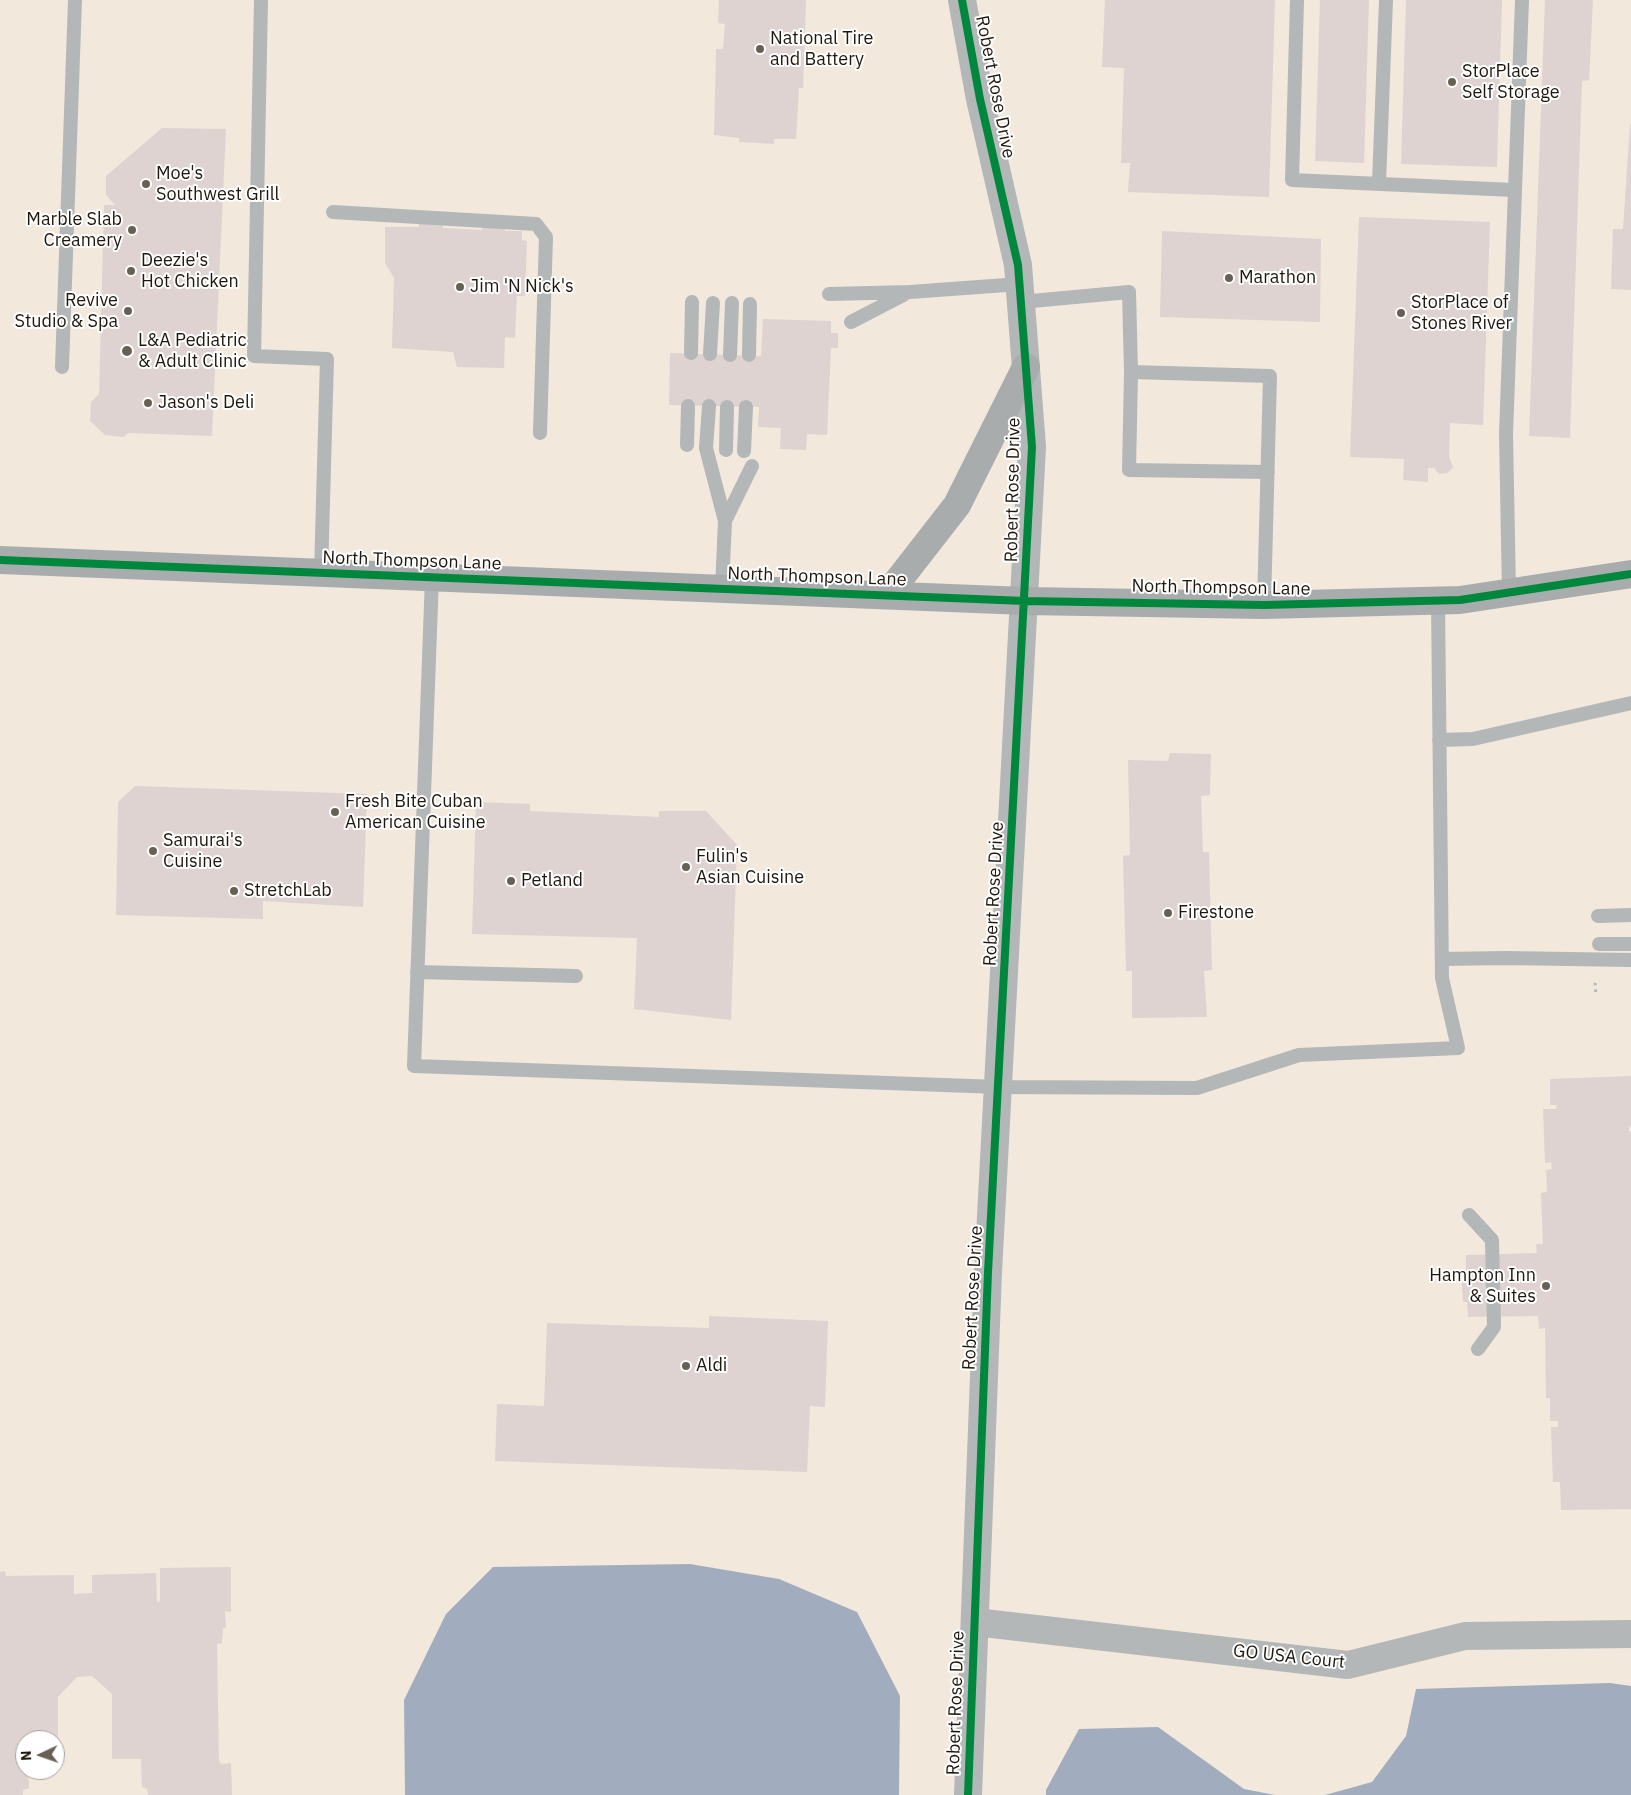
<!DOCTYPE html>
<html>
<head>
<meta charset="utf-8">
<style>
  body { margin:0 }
  #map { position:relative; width:1631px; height:1795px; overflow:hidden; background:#f2e8dc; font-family:"IBM Plex Sans",sans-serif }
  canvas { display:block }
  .north { position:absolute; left:15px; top:1730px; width:50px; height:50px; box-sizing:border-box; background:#fff; border:1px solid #a5a29e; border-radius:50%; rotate:267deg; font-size:14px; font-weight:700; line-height:20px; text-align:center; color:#1f170d }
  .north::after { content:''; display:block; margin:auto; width:18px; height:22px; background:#696055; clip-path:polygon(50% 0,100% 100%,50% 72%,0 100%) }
</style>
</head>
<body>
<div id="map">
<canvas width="1631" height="1795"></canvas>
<div class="north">N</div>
</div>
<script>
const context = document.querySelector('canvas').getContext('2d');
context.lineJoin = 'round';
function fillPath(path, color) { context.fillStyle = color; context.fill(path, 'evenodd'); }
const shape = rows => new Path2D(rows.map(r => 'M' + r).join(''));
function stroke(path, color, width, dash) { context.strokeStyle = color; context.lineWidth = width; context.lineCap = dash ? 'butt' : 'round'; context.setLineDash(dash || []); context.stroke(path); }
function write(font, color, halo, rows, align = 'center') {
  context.font = font + ' "IBM Plex Sans",sans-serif'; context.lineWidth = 4; context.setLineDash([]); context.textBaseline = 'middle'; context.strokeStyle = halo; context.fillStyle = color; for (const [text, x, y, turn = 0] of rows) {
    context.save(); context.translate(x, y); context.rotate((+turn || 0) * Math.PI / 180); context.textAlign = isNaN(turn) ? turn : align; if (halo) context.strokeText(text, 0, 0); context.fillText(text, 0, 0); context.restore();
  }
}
const water = shape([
  [690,1564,779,1579,857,1612,900,1696,899,1795,405,1795,404,1700,446,1614,493,1567],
  [1610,1683,1631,1686,1631,1795,1325,1795,1372,1782,1406,1736,1416,1689],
  [1158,1727,1244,1789,1275,1795,1046,1795,1046,1790,1079,1729]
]);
const building = shape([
  [719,0,806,0,803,88,799,88,796,139,774,139,774,144,739,142,739,138,714,135,716,49,723,49,725,24,718,23],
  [1105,0,1275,0,1269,197,1128,192,1130,163,1121,163,1124,68,1102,67],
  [1320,0,1369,0,1364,163,1315,161],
  [1406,0,1502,0,1497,167,1401,164],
  [1545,0,1593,0,1589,80,1582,81,1570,438,1529,436],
  [1630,124,1631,124,1631,290,1611,289,1613,229,1623,229],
  [162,128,226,129,212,436,129,433,123,437,105,435,90,421,91,402,99,394,104,205,115,205,106,195,106,176],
  [1359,217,1490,222,1483,425,1450,423,1449,456,1453,468,1447,473,1439,474,1434,468,1428,468,1428,482,1403,480,1404,459,1350,457],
  [419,218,443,218,443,228,482,230,482,220,505,221,505,231,522,231,522,240,527,241,525,296,517,296,515,338,505,337,504,368,457,367,453,352,392,348,394,278,385,263,385,227,419,227],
  [1162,231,1321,239,1320,322,1160,317],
  [763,319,831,321,831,333,838,333,838,348,831,348,827,435,807,434,806,450,780,449,781,428,758,427,759,407,669,405,670,353,761,356],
  [1170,753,1211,754,1210,795,1201,796,1203,852,1209,852,1212,970,1204,971,1207,1017,1132,1018,1132,971,1126,971,1123,856,1130,855,1128,760,1168,761],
  [135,786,367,794,363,907,263,901,263,919,116,915,118,802],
  [476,802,530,804,530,811,659,817,659,811,706,811,737,845,731,1020,634,1009,637,938,472,934],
  [1631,1076,1631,1126,1629,1127,1629,1132,1631,1131,1631,1509,1561,1510,1560,1482,1553,1482,1551,1427,1558,1427,1558,1421,1550,1421,1550,1398,1546,1398,1545,1328,1539,1329,1538,1316,1468,1317,1467,1302,1463,1302,1461,1271,1466,1271,1466,1255,1537,1253,1536,1244,1543,1244,1541,1193,1547,1192,1546,1170,1552,1169,1551,1162,1545,1163,1543,1109,1556,1109,1557,1105,1550,1105,1550,1079],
  [709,1316,828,1321,825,1407,810,1406,807,1472,495,1461,497,1404,544,1406,547,1323,709,1328],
  [231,1567,231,1612,225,1611,226,1628,223,1628,222,1643,217,1644,219,1761,221,1764,231,1763,232,1795,148,1795,147,1789,142,1787,141,1759,112,1759,112,1694,92,1676,77,1677,58,1697,58,1760,55,1760,55,1740,25,1740,25,1770,28,1770,29,1788,23,1790,23,1795,0,1795,0,1572,5,1571,6,1576,74,1575,74,1594,92,1593,92,1575,156,1573,157,1602,160,1601,160,1568]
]);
const path = shape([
  [1595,983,1596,995]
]);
const service = shape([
  [261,0,254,356,327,359,321,573],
  [1297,0,1292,180,1514,190],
  [1379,183,1386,0],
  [333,212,536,224,546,237,540,433],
  [829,294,910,292,1020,284],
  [1021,302,1129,292,1131,372,1270,376,1264,605],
  [851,322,905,294],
  [691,353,692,302],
  [710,354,713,303],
  [730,355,732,303],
  [749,355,750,304],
  [62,367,75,0],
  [1131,372,1129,470,1268,472],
  [709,406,706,448,725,521,722,588],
  [687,445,688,406],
  [726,450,727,407],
  [744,451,746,407],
  [725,521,752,466],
  [432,577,414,1066,999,1087,1197,1088,1299,1055,1458,1048,1442,978,1438,600],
  [1509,592,1506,434,1522,0],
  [1439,740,1473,739,1631,703],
  [1598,916,1631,915],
  [1599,944,1631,944],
  [1442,959,1506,958,1631,960],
  [417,972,576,976],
  [1469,1215,1492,1240,1494,1327,1478,1349]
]);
const minor = shape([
  [975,1622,1348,1665,1465,1636,1631,1634]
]);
const tertiary = shape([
  [962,0,980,99,1018,265,1032,447,988,1272,968,1795]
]);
const secondary = shape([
  [0,560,1025,601,1264,605,1460,600,1631,574],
  [887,595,957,505,1026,367]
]);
const cycleway = shape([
  [962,0,980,99,1018,265,1032,447,988,1272,968,1795],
  [0,560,1025,601,1264,605,1460,600,1631,574]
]);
const markers = [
  [760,49,5,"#696055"],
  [1452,82,5,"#696055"],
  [146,184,5,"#696055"],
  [132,230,5,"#696055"],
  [131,271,5,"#696055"],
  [1229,278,5,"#696055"],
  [460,287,5,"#696055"],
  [128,311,5,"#696055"],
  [1401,313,5,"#696055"],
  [127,351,6,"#696055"],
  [148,403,5,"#696055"],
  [335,812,5,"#696055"],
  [153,851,5,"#696055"],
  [686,867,5,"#696055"],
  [511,881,5,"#696055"],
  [234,891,5,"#696055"],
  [1168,913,5,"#696055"],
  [1546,1286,5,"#696055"],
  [686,1366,5,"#696055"]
];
const poiNames = [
  ["National Tire",770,39],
  ["and Battery",770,60],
  ["StorPlace",1462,72],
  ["Self Storage",1462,93],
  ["Moe's",156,174],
  ["Southwest Grill",156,195],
  ["Marble Slab",122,220,"right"],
  ["Creamery",122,241,"right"],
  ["Deezie's",141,261],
  ["Hot Chicken",141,282],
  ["Marathon",1239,278],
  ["Jim 'N Nick's",470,287],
  ["Revive",118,301,"right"],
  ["Studio & Spa",118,322,"right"],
  ["StorPlace of",1411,303],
  ["Stones River",1411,324],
  ["L&A Pediatric",138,341],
  ["& Adult Clinic",138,362],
  ["Jason's Deli",158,403],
  ["Fresh Bite Cuban",345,802],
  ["American Cuisine",345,823],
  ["Samurai's",163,841],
  ["Cuisine",163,862],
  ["Fulin's",696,857],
  ["Asian Cuisine",696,878],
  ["Petland",521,881],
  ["StretchLab",244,891],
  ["Firestone",1178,913],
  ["Hampton Inn",1536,1276,"right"],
  ["& Suites",1536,1297,"right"],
  ["Aldi",696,1366]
];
const streetNames = [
  ["Robert Rose Drive",995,87,79],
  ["Robert Rose Drive",1013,490,-89],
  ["North Thompson Lane",412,561,2],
  ["North Thompson Lane",817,577,2],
  ["North Thompson Lane",1221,588,1],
  ["Robert Rose Drive",994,894,-87],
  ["Robert Rose Drive",973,1298,-87],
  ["GO USA Court",1289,1657,6],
  ["Robert Rose Drive",956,1703,-88]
];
fillPath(water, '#a1adbf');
fillPath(building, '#ded3d1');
stroke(path, '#b5b4b2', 3, [2.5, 4]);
stroke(service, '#b3b7b7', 14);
stroke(minor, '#b3b7b7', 28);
stroke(tertiary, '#b3b7b7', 28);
stroke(secondary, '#a8acad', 28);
stroke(cycleway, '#00873e', 8);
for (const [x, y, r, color] of markers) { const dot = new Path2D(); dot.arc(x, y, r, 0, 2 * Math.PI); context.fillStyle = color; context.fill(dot); stroke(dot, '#fff', 2); }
write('18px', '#1f170d', '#fff', poiNames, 'left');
write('18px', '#1f170d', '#fff', streetNames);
</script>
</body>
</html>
